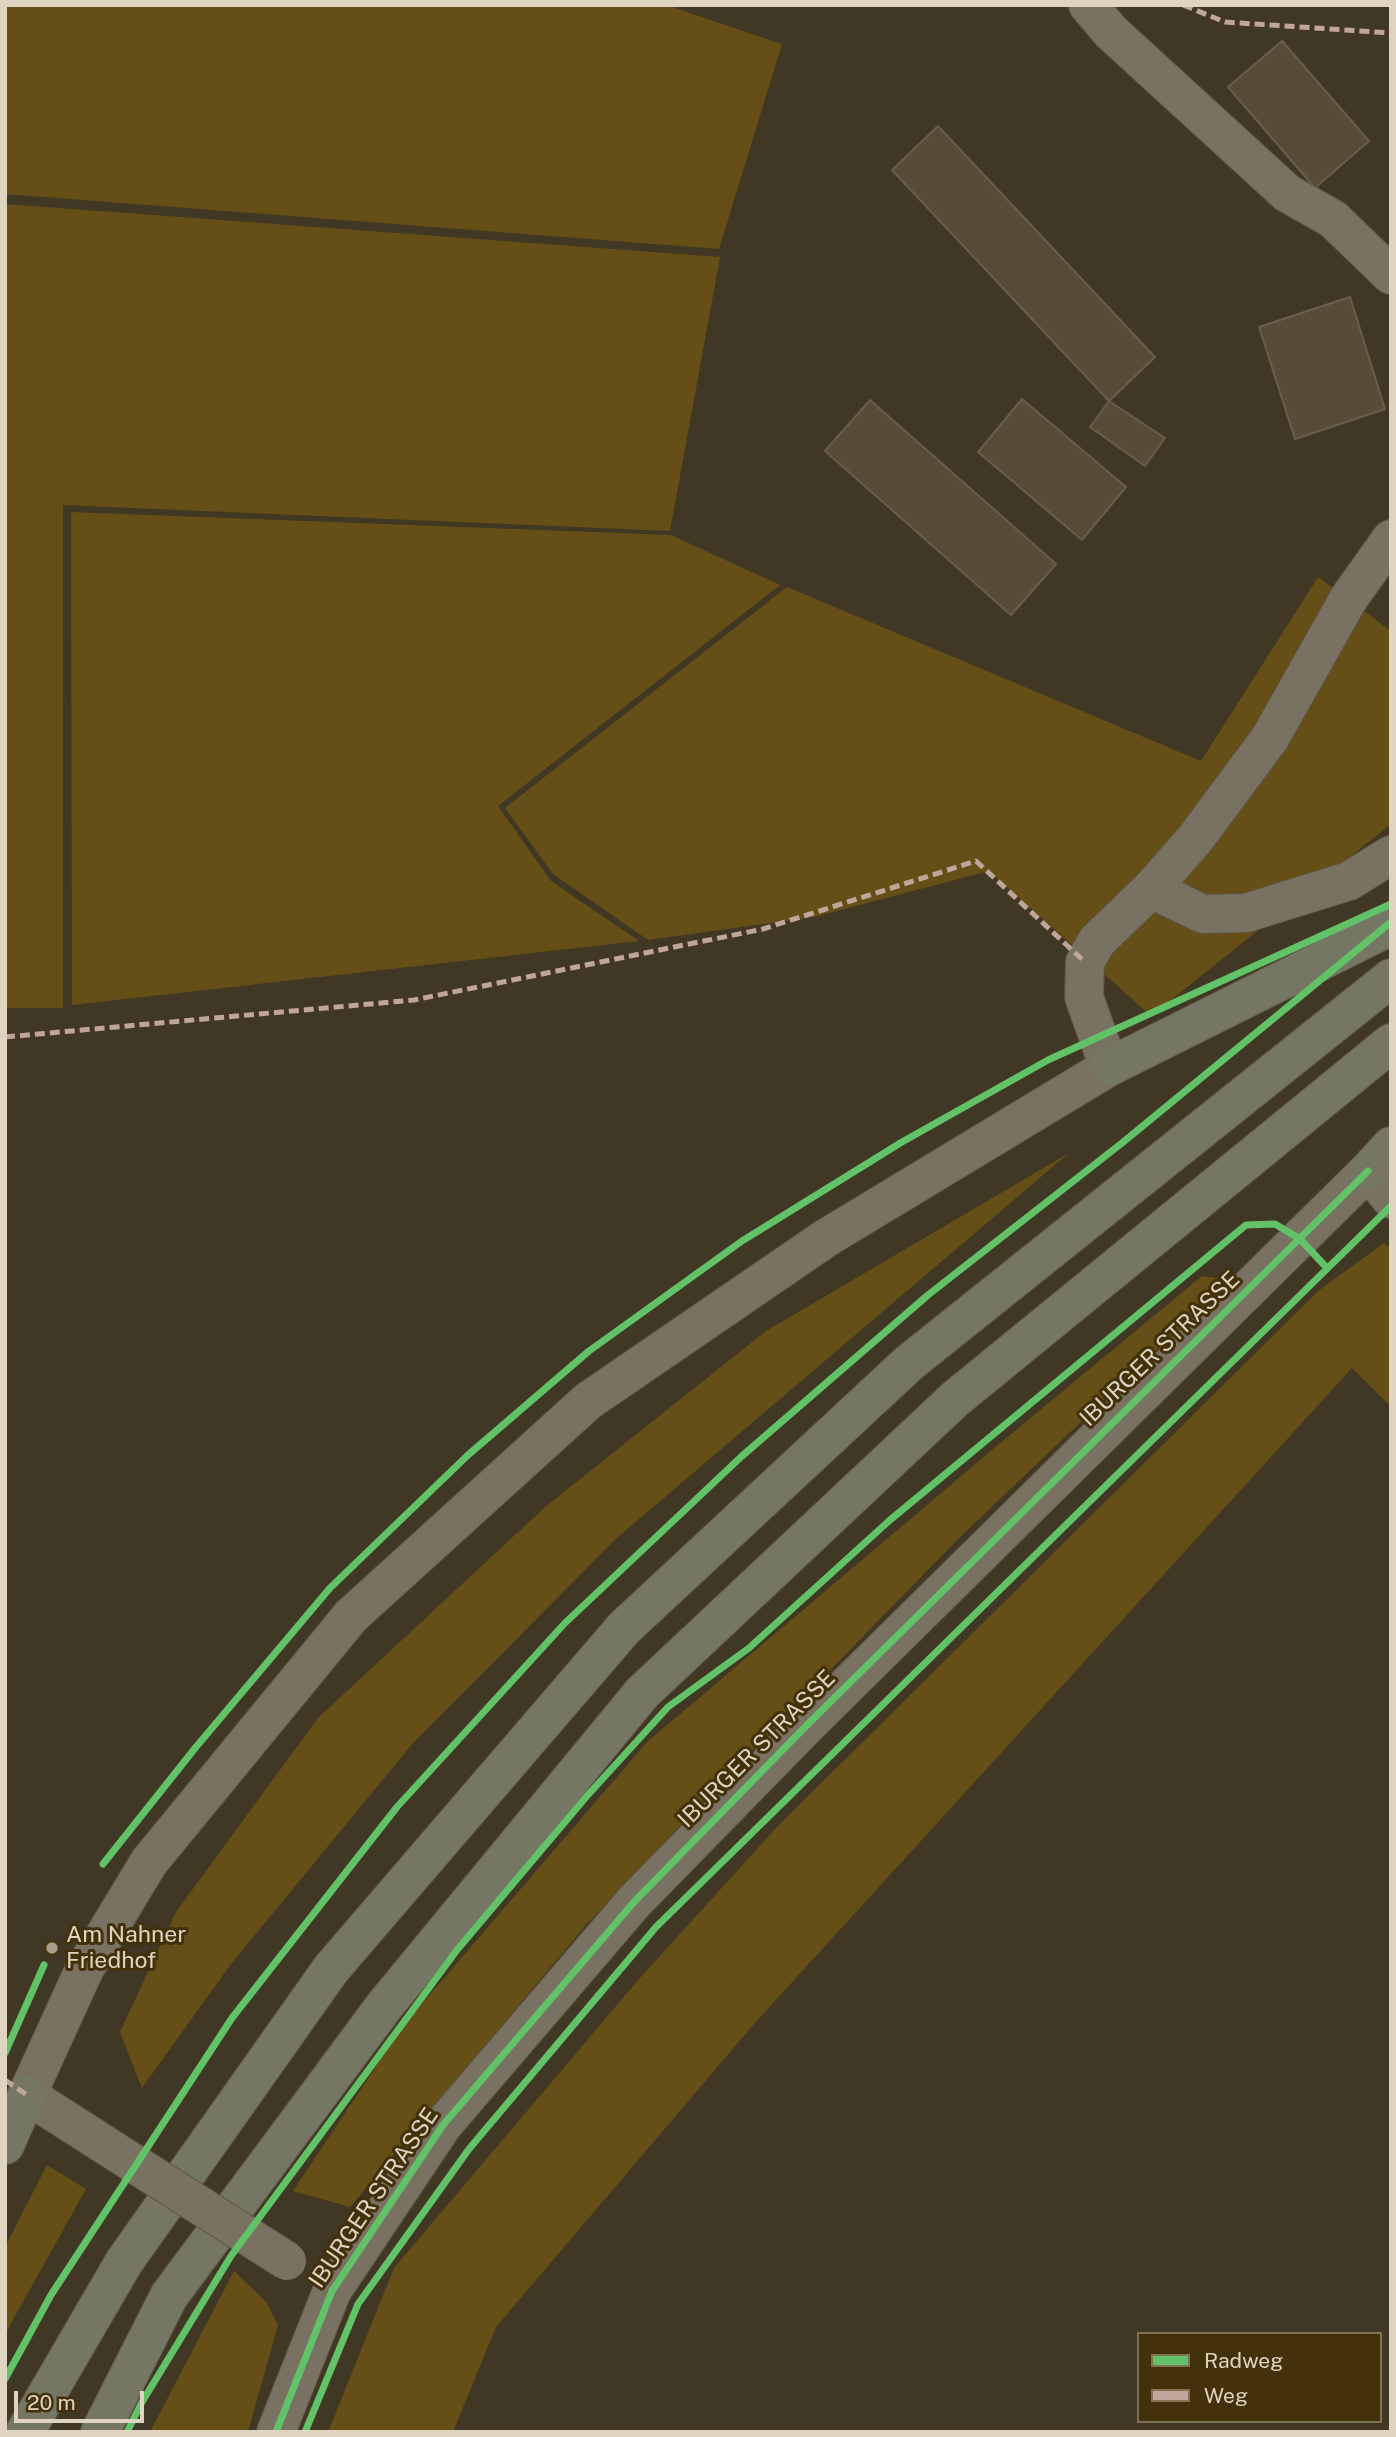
<!DOCTYPE html>
<html>
<head>
<meta charset="utf-8">
<style>
  body { margin:0 }
  #map { position:relative; width:1396px; height:2437px; overflow:hidden; background:#403824; font-family:"Public Sans",sans-serif }
  canvas { display:block }
  .frame { position:absolute; inset:0; border:7px solid #dfd4c0; pointer-events:none }
  .legend { position:absolute; left:1137px; top:2332px; width:245px; height:91px; box-sizing:border-box; background:#43310b; border:2px solid #817253; margin:0; padding:9px 12px; list-style:none; font-size:21px; color:#dfd4c0 }
  .legend li { display:flex; align-items:center; gap:14px; height:35px }
  .legend b { width:35px; border:2px solid #817253 }
  .scale { position:absolute; left:14px; top:2391px; width:130px; height:32px; box-sizing:border-box; border:4px solid #dfd4c0; border-top:0; padding-left:9px; font-size:21px; line-height:24px; white-space:nowrap; color:#dfd4c0; -webkit-text-stroke:5px #43310b; paint-order:stroke }
</style>
</head>
<body>
<div id="map">
<canvas width="1396" height="2437"></canvas>
<div class="frame"></div>
<ul class="legend">
<li><b style="height:9px;background:#61c268"></b>Radweg</li>
<li><b style="height:9px;background:#c0a59a"></b>Weg</li>
</ul>
<div class="scale">20 m</div>
</div>
<script>
const context = document.querySelector('canvas').getContext('2d');
context.lineJoin = 'round';
function fillPath(path, color) { context.fillStyle = color; context.fill(path, 'evenodd'); }
const shape = rows => new Path2D(rows.map(r => 'M' + r).join(''));
function stroke(path, color, width, dash) { context.strokeStyle = color; context.lineWidth = width; context.lineCap = dash ? 'butt' : 'round'; context.setLineDash(dash || []); context.stroke(path); }
function write(font, color, halo, rows, align = 'center') {
  context.font = font + ' "Public Sans",sans-serif'; context.lineWidth = 6; context.setLineDash([]); context.textBaseline = 'middle'; context.strokeStyle = halo; context.fillStyle = color; for (const [text, x, y, turn = 0] of rows) {
    context.save(); context.translate(x, y); context.rotate((+turn || 0) * Math.PI / 180); context.textAlign = isNaN(turn) ? turn : align; if (halo) context.strokeText(text, 0, 0); context.fillText(text, 0, 0); context.restore();
  }
}
const green = shape([
  [5,5,666,5,782,44,719,249,5,194],
  [5,204,720,257,670,531,63,505,63,1008,5,1008],
  [71,512,671,535,780,585,498,806,551,881,639,941,72,1005],
  [1318,577,1391,631,1391,824,1151,1016,989,871,814,917,648,940,553,874,505,808,787,587,1201,761],
  [1069,1153,618,1537,413,1743,231,1964,142,2088,120,2032,176,1912,318,1718,545,1507,766,1331],
  [1384,1243,1391,1249,1391,1407,1352,1368,754,2024,496,2327,453,2432,328,2432,394,2268,639,1979,777,1827,1318,1291],
  [1202,1276,1230,1280,958,1539,731,1772,586,1925,350,2207,293,2191,403,2026,647,1742,999,1444],
  [47,2165,86,2189,5,2334,5,2247],
  [234,2271,267,2303,278,2325,248,2432,150,2432]
]);
const building = shape([
  [1282,41,1369,141,1315,188,1228,87,1282,41],
  [938,126,1155,357,1109,401,892,170,938,126],
  [1350,297,1385,409,1295,439,1259,327,1350,297],
  [1022,399,1126,487,1082,540,978,452,1022,399],
  [870,400,1056,564,1011,615,825,451,870,400],
  [1109,401,1165,438,1145,466,1090,427,1109,401]
]);
const minor = shape([
  [1088,5,1111,32,1287,193,1333,219,1391,275],
  [1151,889,1203,914,1246,913,1349,881,1391,855],
  [105,2145,27,2095,85,1968,149,1862,351,1616,588,1401,826,1238,1109,1067,1084,997,1085,962,1097,941,1151,889,1195,839,1270,738,1349,598,1391,539],
  [276,2432,332,2291,443,2125,634,1902,807,1725,1368,1171,1391,1199]
]);
const highway = shape([
  [1109,1067,1391,926],
  [1368,1171,1391,1146],
  [5,2145,27,2095],
  [25,2432,124,2262,331,1969,624,1628,909,1363,1391,978],
  [100,2432,169,2296,385,2005,642,1693,955,1399,1391,1043]
]);
const minorBridge = shape([
  [105,2145,287,2261]
]);
const quiet = shape([
  [1183,5,1225,22,1391,33],
  [5,1037,414,1000,763,929,976,861,1085,962],
  [5,2080,27,2095]
]);
const cycleway = shape([
  [103,1864,196,1747,330,1588,468,1455,589,1351,742,1241,902,1142,1048,1060,1391,904],
  [5,2053,44,1965],
  [5,2379,51,2295,232,2018,397,1807,565,1623,742,1456,928,1295,1122,1143,1391,922],
  [127,2432,142,2402,231,2256,457,1950,586,1797,668,1707,749,1648,890,1520,1246,1225,1275,1224,1300,1239,1327,1268],
  [276,2432,332,2291,443,2125,634,1902,807,1725,1368,1171],
  [305,2432,358,2304,469,2149,656,1927,1391,1206]
]);
const markers = [
  [52,1948,7,"#a79d89"]
];
const streetNames = [
  ["IBURGER STRASSE",1160,1349,-44],
  ["IBURGER STRASSE",757,1749,-45],
  ["IBURGER STRASSE",374,2198,-56]
];
const poiNames = [
  ["Am Nahner",66,1935],
  ["Friedhof",66,1961]
];
fillPath(green, '#664e17');
fillPath(building, '#584b37');
stroke(building, '#685e4f', 2);
stroke(minor, '#5e5545', 40);
stroke(highway, '#5e5545', 40);
stroke(minor, '#797263', 38);
stroke(highway, '#767665', 38);
stroke(minorBridge, '#5e5545', 40, []);
stroke(minorBridge, '#797263', 38);
stroke(quiet, '#c0a59a', 5, [10, 5]);
stroke(cycleway, '#61c268', 7);
for (const [x, y, r, color] of markers) { const dot = new Path2D(); dot.arc(x, y, r, 0, 2 * Math.PI); context.fillStyle = color; context.fill(dot); stroke(dot, '#43310b', 2.5); }
write('23px', '#dfd4c0', '#43310b', streetNames);
write('23px', '#dfd4c0', '#43310b', poiNames, 'left');
</script>
</body>
</html>
